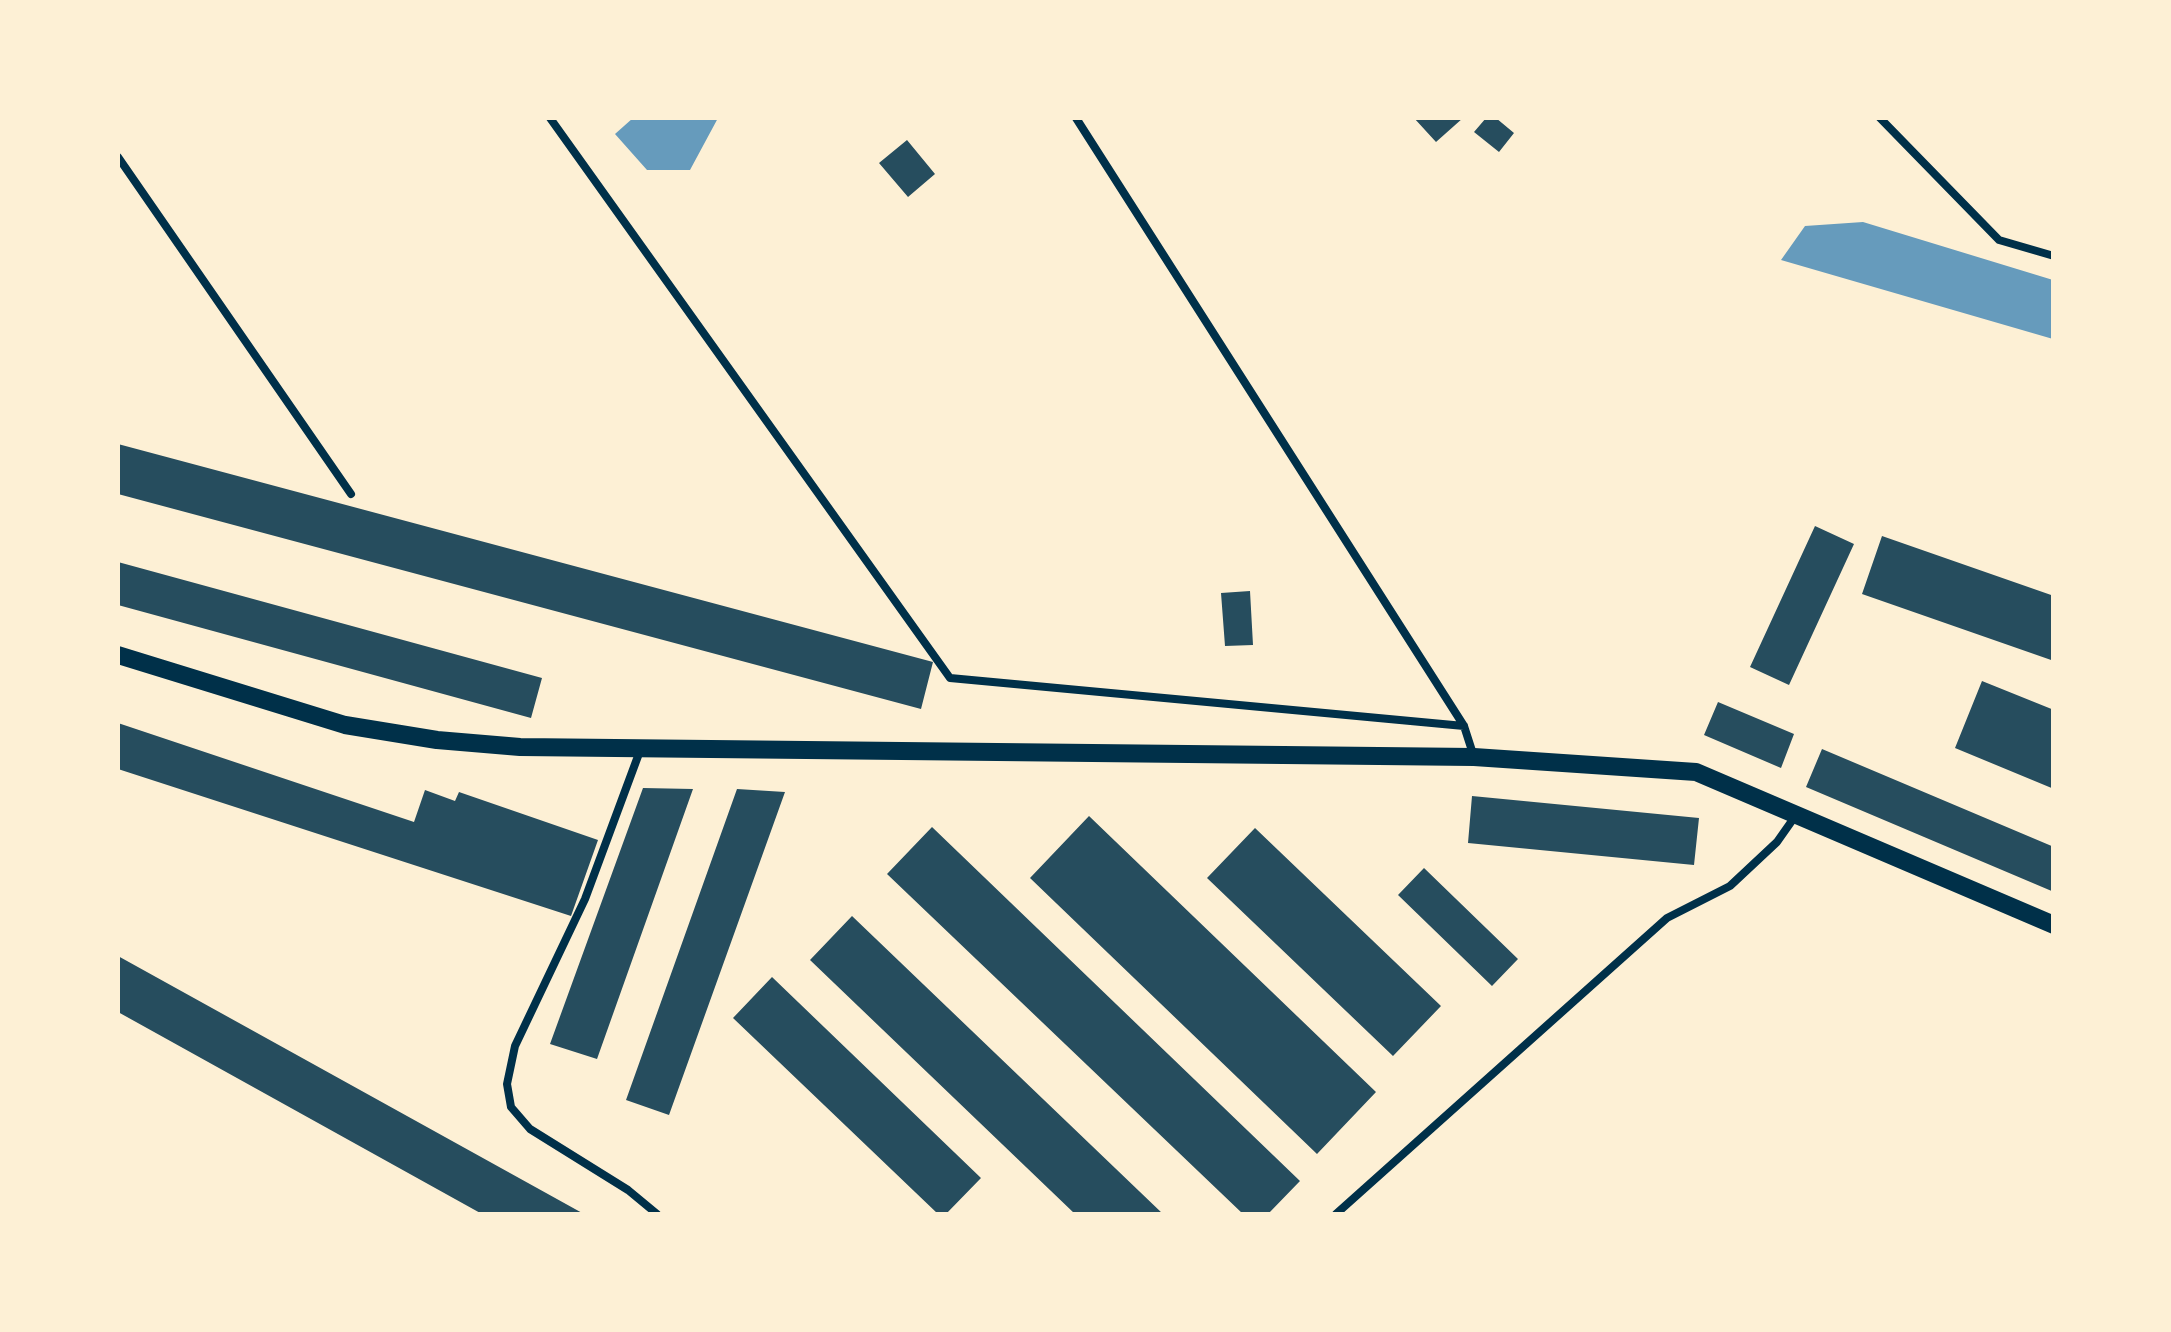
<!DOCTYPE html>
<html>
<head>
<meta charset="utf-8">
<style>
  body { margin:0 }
  #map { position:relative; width:2171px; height:1332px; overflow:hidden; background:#fdf0d5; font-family:"Source Sans 3",sans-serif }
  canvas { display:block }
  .frame { position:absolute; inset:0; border:120px solid #fdf0d5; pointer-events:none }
</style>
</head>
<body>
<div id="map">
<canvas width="2171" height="1332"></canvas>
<div class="frame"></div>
</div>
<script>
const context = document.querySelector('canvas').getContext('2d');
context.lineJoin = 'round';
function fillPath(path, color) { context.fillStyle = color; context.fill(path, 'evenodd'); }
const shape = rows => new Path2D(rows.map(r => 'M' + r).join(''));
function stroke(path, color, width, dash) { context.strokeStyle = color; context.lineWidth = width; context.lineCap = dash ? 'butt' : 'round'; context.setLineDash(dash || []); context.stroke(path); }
const water = shape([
  [633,118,718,118,690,170,647,170,615,134],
  [1863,222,2053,280,2053,339,1781,260,1805,226]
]);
const building = shape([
  [1414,118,1463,118,1436,142],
  [1486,118,1496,118,1514,133,1499,152,1474,132],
  [907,140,935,174,908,197,879,163],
  [118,444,933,662,921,709,118,494],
  [1815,526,1854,544,1789,685,1750,667],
  [1882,536,2054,596,2054,661,1862,594],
  [118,562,542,678,531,718,118,605],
  [1250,591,1253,645,1225,646,1221,593],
  [1982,681,2054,710,2054,789,1955,748],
  [1718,702,1794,734,1781,768,1704,735],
  [118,723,414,822,425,790,455,801,459,792,598,840,571,916,118,769],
  [1822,749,2054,847,2054,892,1806,787],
  [643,788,693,789,597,1059,550,1044],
  [737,789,785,792,669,1115,626,1100],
  [1472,796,1699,818,1694,865,1468,843],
  [1089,816,1376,1092,1317,1154,1030,878],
  [932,827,1300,1181,1268,1214,1243,1214,887,874],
  [1255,828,1441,1006,1393,1056,1207,878],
  [1424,868,1518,959,1492,986,1398,895],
  [852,916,1163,1214,1075,1214,810,960],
  [118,956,584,1214,482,1214,118,1012],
  [772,977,981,1178,946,1214,938,1214,733,1018]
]);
const service = shape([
  [550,118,950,678,1464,726],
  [1076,118,1464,726,1474,757],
  [1880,118,1999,240,2054,256],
  [118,157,351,494],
  [641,748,585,899,515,1046,507,1084,511,1107,530,1129,628,1190,657,1214],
  [1336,1214,1667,918,1730,886,1777,842,1796,815]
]);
const tertiary = shape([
  [118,655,345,725,437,740,520,747,1474,757,1696,772,2054,925]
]);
fillPath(water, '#669bbc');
fillPath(building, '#264d5e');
stroke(service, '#003049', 8);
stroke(tertiary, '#003049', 18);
</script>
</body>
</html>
